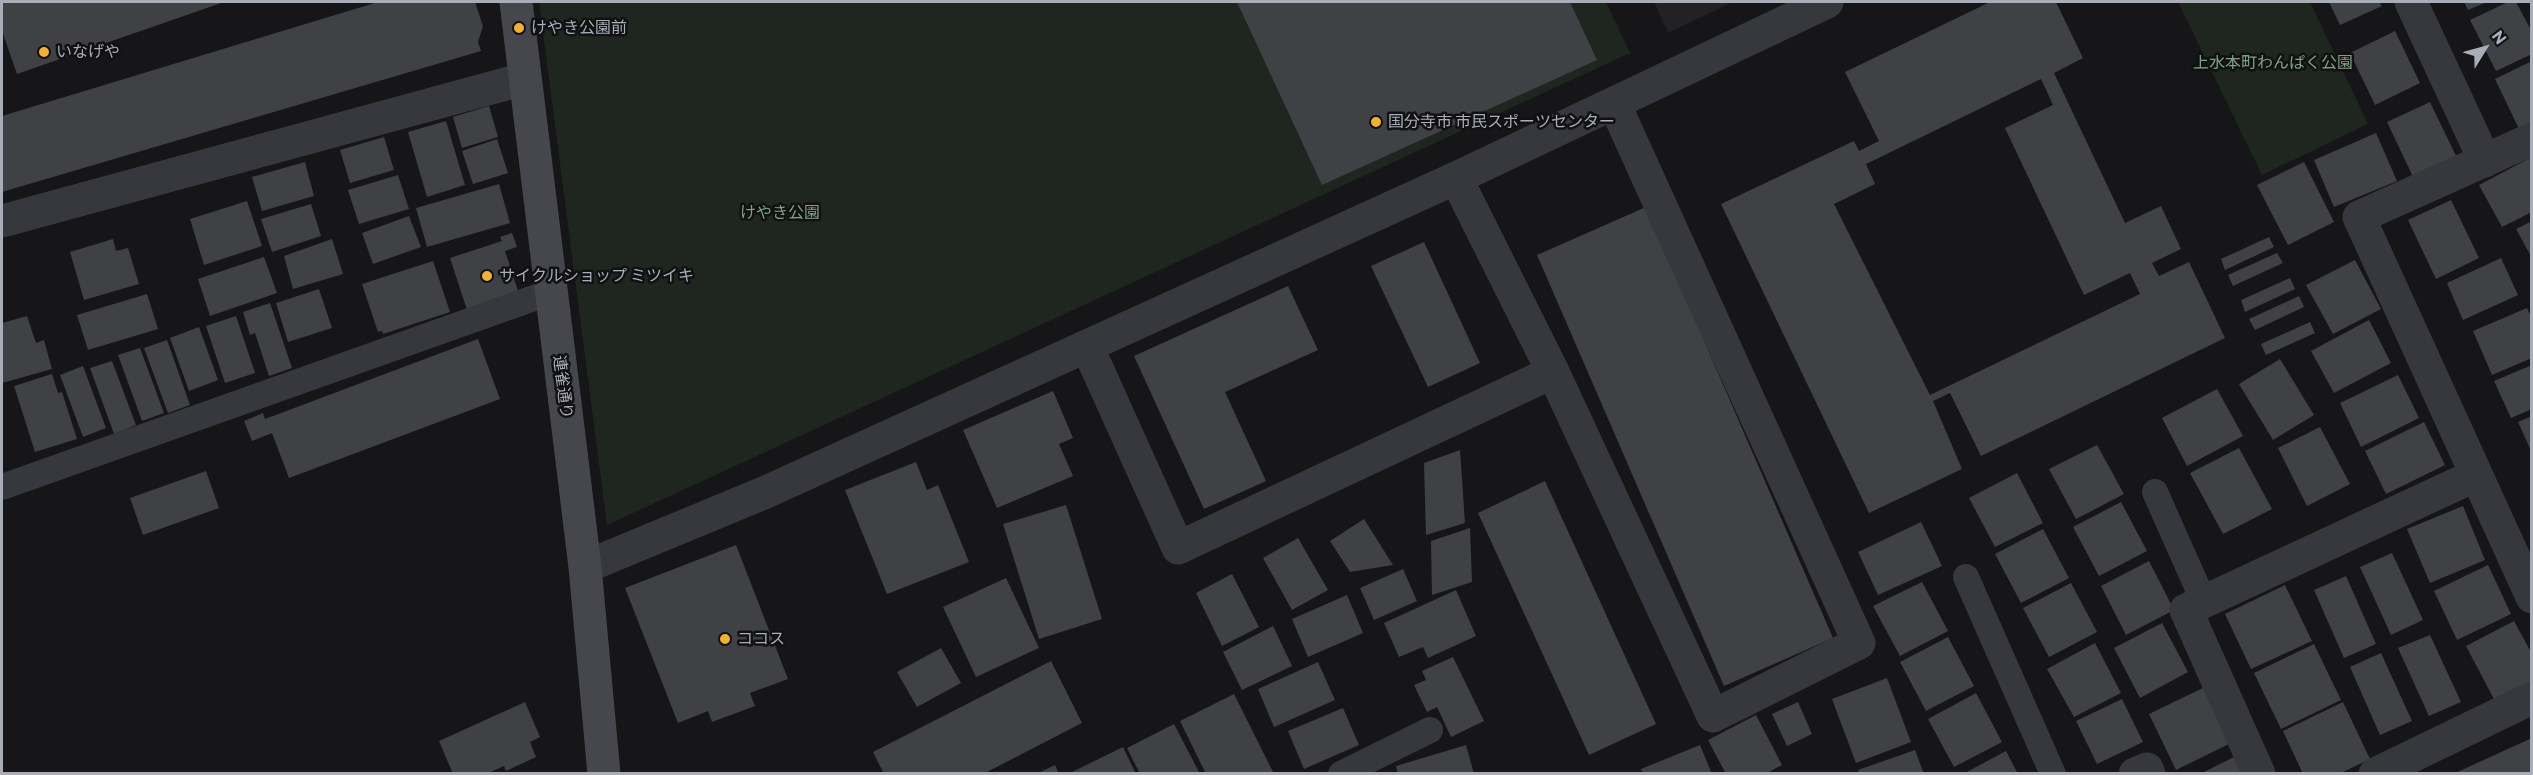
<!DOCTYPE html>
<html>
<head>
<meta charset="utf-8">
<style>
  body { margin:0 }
  #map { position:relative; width:2533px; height:775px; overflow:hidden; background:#161618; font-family:Commissioner,sans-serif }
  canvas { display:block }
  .frame { position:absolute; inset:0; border:3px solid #a8adb8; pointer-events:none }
  .north { position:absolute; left:2455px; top:18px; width:60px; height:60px; -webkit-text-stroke:4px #111113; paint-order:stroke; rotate:53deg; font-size:16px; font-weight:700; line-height:24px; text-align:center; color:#a8adb8 }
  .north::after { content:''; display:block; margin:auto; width:21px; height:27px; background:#a8adb8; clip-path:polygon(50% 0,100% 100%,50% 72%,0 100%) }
</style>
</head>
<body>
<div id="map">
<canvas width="2533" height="775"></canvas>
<div class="frame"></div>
<div class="north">N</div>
</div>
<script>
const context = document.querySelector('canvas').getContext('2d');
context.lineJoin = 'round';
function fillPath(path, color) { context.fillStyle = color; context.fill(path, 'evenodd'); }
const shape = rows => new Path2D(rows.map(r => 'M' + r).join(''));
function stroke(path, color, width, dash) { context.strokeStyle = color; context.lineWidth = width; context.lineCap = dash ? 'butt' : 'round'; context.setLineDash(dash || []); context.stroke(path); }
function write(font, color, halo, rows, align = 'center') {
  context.font = font + ' Commissioner,"Noto Sans JP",sans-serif'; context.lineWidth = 5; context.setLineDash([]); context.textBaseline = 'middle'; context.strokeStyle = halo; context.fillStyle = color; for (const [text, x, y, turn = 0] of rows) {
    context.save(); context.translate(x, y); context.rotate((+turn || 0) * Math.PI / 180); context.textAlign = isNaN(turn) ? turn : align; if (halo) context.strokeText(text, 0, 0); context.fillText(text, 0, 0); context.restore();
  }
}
const built = shape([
  [1654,2,1733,2,1668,33]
]);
const green = shape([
  [539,2,1606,2,1630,53,607,525],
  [2178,2,2310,2,2368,124,2262,175]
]);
const building = shape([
  [2,2,224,2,17,74,2,31],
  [378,2,475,2,483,26,478,42,481,51,2,192,2,116],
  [1237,2,1570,2,1597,60,1322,185],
  [1990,2,2056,2,2083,58,2054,73,2125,223,2161,206,2181,249,2152,263,2159,276,2189,262,2225,338,1981,456,1950,393,1933,401,1962,469,1869,513,1721,204,1854,141,1859,151,1879,141,1845,72],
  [2041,79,2053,105,2005,128,2084,295,2130,273,2140,294,1930,395,1834,204,1875,184,1866,164],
  [2329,2,2379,2,2382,6,2340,25],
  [2464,2,2487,2,2468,10],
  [2508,2,2516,2,2532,32,2532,54,2496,71,2470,20],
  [2395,31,2420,83,2375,105,2350,53],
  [2532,61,2532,125,2520,131,2495,79],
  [2430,102,2458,160,2415,181,2387,122],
  [489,106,498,137,462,148,453,117],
  [446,121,465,185,427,197,408,132],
  [2376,133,2397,181,2334,207,2314,160],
  [384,137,394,170,350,183,340,150],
  [497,139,508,173,473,184,462,151],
  [2532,157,2532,212,2502,227,2479,185],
  [305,162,314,196,262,211,252,177],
  [2304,162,2334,222,2288,245,2257,185],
  [398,175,409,209,359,224,348,190],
  [499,184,510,223,427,247,416,208],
  [2451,200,2479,258,2436,279,2408,220],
  [247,201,262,246,204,265,190,219],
  [311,204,321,236,272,252,261,219],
  [1646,207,1833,638,1724,686,1537,255],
  [409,216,421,247,373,264,362,233],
  [2532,221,2532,258,2516,229],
  [512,233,517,247,505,251,519,294,467,310,450,258,502,241,500,237],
  [2269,237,2274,247,2225,270,2221,259],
  [113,239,116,251,128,248,139,284,84,300,70,252],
  [332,239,343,274,293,289,284,256],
  [1424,242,1480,363,1428,387,1371,266],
  [2277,253,2283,263,2233,286,2228,275],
  [264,257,277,293,210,316,198,279],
  [2501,258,2518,295,2463,320,2447,283],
  [2355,260,2381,309,2333,334,2306,285],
  [433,261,450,312,383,334,382,331,378,332,362,284],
  [2290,278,2295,289,2245,312,2241,300],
  [1288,286,1318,350,1225,392,1266,481,1204,509,1134,356],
  [319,289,332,328,288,342,276,303],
  [147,294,158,329,88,350,77,315],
  [2299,296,2304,307,2255,330,2249,319],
  [270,303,292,368,269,376,255,333,250,335,243,312],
  [2527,308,2532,319,2532,358,2492,375,2473,331],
  [27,316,36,343,44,340,52,369,2,383,2,323],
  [236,316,255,373,225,383,206,326],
  [2369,320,2391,363,2334,393,2311,351],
  [2310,322,2315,333,2266,355,2261,344],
  [199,327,218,380,189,391,170,338],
  [478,339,500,399,289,478,272,433,252,441,244,421,263,413,265,419],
  [167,340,190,405,168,413,144,348],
  [140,348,164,413,142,421,118,355],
  [2280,359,2314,415,2273,440,2239,384],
  [112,361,136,425,114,434,90,368],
  [2532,365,2532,409,2511,418,2494,381],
  [83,366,106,428,83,437,60,375],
  [52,374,58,393,62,392,77,439,35,452,14,386],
  [2398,375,2419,418,2361,447,2340,403],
  [2217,389,2243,436,2187,466,2162,418],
  [1053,391,1073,438,1059,444,1073,476,997,508,963,430],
  [2532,416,2532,453,2518,422],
  [2424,422,2445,465,2386,494,2365,451],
  [2320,427,2350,484,2307,506,2278,448],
  [2097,445,2124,494,2076,519,2049,469],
  [2239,448,2272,509,2223,534,2190,473],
  [1460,450,1465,523,1426,535,1424,463],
  [916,462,927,490,938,485,969,562,887,594,845,490],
  [206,471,219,508,143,535,130,498],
  [2017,473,2043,523,1995,547,1969,498],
  [1545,481,1656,724,1589,755,1478,513],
  [2121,502,2147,551,2099,576,2073,527],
  [1066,505,1102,619,1039,639,1003,524],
  [2463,506,2485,560,2430,583,2407,529],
  [1364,519,1393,565,1350,572,1330,541],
  [1921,522,1942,566,1878,595,1858,552],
  [1470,528,1472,582,1432,595,1431,541],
  [2043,529,2069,578,2021,603,1995,554],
  [1298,538,1328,590,1292,610,1263,558],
  [736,545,788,679,750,693,755,706,712,722,708,711,678,723,625,588],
  [2392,553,2423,620,2391,635,2360,567],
  [2149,561,2174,610,2126,635,2101,586],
  [2488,565,2511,614,2457,640,2434,591],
  [1403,569,1417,601,1374,620,1360,588],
  [1232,574,1259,627,1222,646,1196,593],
  [2346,576,2376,644,2344,658,2314,590],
  [1006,578,1039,648,976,677,943,607],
  [1922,582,1948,631,1900,656,1873,606],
  [2071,583,2097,632,2049,657,2023,608],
  [2285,585,2312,641,2251,669,2225,614],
  [1456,590,1476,636,1428,658,1423,647,1399,657,1384,623],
  [1347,595,1363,633,1308,657,1292,619],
  [2514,621,2532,654,2532,682,2495,701,2466,646],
  [2162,623,2188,672,2140,698,2114,648],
  [1273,626,1292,666,1242,690,1223,652],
  [2430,635,2461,702,2429,716,2398,648],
  [1948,637,1974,686,1926,711,1900,662],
  [2095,643,2121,693,2074,717,2047,669],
  [2314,644,2341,700,2281,729,2254,673],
  [941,648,961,683,917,707,897,672],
  [2381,653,2412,721,2380,735,2350,667],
  [1453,657,1484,721,1451,737,1437,707,1427,712,1414,685,1426,680,1422,671],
  [1051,661,1082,723,983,774,884,774,873,752],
  [1318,662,1335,700,1274,727,1258,689],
  [1887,678,1911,742,1856,763,1832,699],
  [2209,685,2235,741,2176,770,2149,714],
  [1976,693,2002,742,1954,767,1928,719],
  [1234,694,1274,774,1206,774,1180,721],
  [2122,699,2143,742,2097,764,2076,721],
  [525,702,540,737,530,742,536,757,506,771,504,766,486,774,453,774,439,741],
  [1798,702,1812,734,1787,746,1772,714],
  [2343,702,2370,759,2339,774,2303,774,2283,731],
  [1343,708,1359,745,1304,769,1288,731],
  [1756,715,1782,765,1765,774,1726,774,1708,740],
  [1174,724,1200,774,1140,774,1127,748],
  [2532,738,2532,774,2453,774],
  [1466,745,1474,774,1398,774,1396,766],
  [1700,745,1712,774,1643,774,1641,769],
  [1123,747,1136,774,1068,774],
  [1915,750,1924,774,1859,774,1858,770],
  [2006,751,2018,774,1963,774],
  [2238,755,2247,774,2200,774],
  [1055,765,1059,774,1036,774]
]);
const lane = shape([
  [2,487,551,292],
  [2155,492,2203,600],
  [1966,577,2053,774],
  [1341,774,1430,730]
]);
const street = shape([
  [2411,2,2485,161],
  [2532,139,2359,217,2532,597],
  [1456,178,1553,372,1713,716,1859,643,1614,103],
  [2,221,524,79],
  [1087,346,1178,548,1553,372],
  [585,567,766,492,1087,346,1456,178,1827,2],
  [2135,774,2147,769,2149,774],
  [2259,774,2186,610,2474,476],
  [2375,774,2532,698]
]);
const secondary = shape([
  [516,2,585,567,604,774]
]);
const markers = [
  [519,28,6,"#f2b134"],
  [44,52,6,"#f2b134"],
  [1376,122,6,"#f2b134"],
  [487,276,6,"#f2b134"],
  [725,639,6,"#f2b134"]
];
const poiNames = [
  ["けやき公園前",531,28],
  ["いなげや",56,52],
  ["国分寺市 市民スポーツセンター",1388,122],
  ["サイクルショップ ミツイキ",499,276],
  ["ココス",737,639]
];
const parkNames = [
  ["上水本町わんぱく公園",2273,63],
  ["けやき公園",780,213]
];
const streetNames = [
  ["連雀通り",563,387,83]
];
fillPath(built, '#222225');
fillPath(green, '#1e261f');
fillPath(building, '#404145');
stroke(lane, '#37383d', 26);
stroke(street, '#37383d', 33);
stroke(secondary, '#45474d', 33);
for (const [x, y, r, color] of markers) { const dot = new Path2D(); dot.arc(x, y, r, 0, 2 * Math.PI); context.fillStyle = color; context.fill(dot); stroke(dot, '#111113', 2); }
write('16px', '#a8adb8', '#111113', poiNames, 'left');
write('16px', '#7fa381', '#111113', parkNames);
write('16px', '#a8adb8', '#111113', streetNames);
</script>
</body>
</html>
